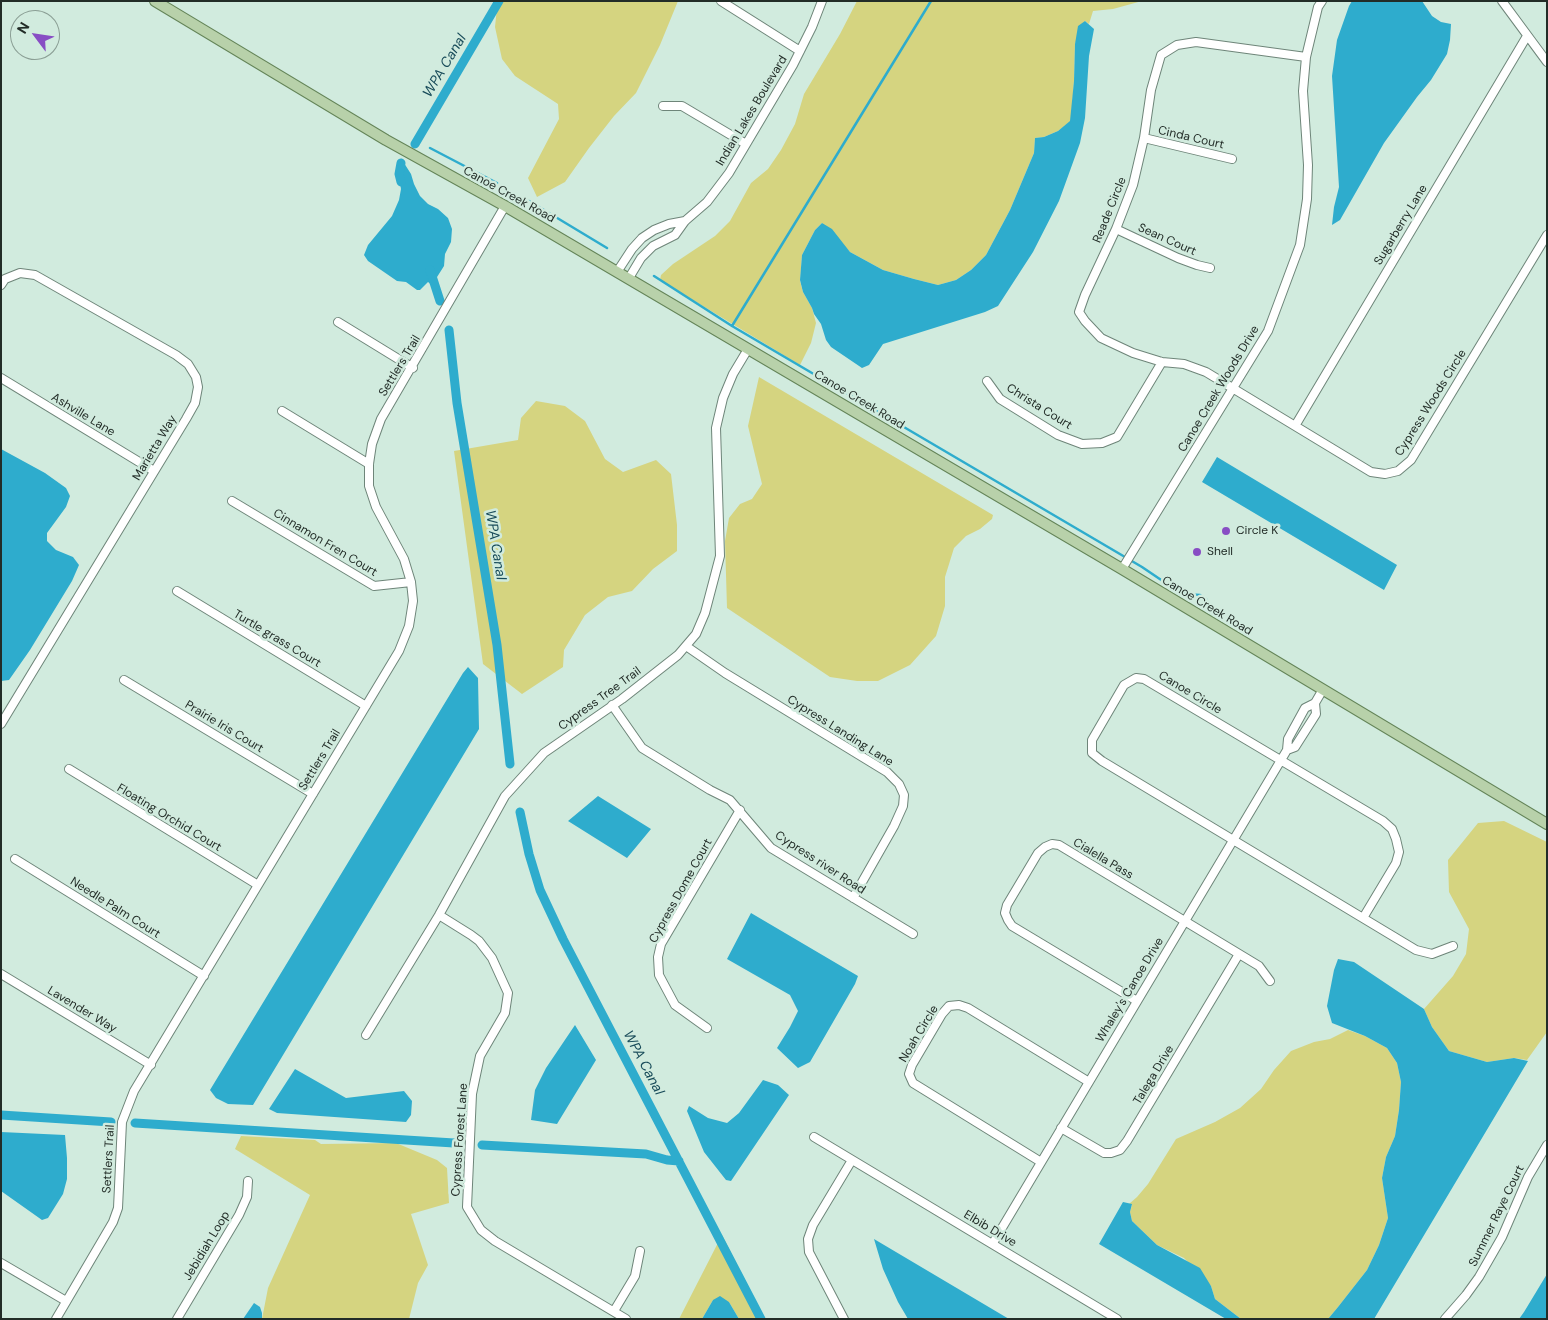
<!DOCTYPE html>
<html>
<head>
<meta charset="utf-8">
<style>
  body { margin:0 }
  #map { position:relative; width:1548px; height:1320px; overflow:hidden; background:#d1ebde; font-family:"DM Sans",sans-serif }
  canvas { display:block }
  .frame { position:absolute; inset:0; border:2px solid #222c27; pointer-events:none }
  .north { position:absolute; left:10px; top:10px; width:50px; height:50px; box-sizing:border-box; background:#d1ebde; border:1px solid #8b9f95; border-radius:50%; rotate:301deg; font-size:14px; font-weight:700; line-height:20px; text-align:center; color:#222c27 }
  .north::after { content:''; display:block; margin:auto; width:18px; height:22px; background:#884dc4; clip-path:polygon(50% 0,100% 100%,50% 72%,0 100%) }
</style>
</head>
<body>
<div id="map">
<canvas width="1548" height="1320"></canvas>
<div class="frame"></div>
<div class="north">N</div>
</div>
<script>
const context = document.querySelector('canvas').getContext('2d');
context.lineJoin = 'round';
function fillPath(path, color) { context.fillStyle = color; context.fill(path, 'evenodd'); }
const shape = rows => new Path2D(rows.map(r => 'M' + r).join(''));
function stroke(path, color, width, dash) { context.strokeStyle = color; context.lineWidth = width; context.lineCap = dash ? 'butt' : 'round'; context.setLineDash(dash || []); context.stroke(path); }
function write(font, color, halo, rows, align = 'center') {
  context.font = font + ' "DM Sans",sans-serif'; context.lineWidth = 5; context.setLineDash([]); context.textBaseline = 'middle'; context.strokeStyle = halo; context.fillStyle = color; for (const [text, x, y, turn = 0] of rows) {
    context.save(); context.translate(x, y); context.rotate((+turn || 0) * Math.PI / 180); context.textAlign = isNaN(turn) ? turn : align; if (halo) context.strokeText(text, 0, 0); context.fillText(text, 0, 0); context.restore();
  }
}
const green = shape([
  [501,1,678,1,660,45,636,93,614,116,589,148,565,182,537,197,528,178,559,119,558,104,515,76,502,59,495,27,497,8],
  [857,1,1142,1,1113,9,1093,11,1089,24,1085,21,1075,44,1074,81,1071,121,1058,131,1044,137,1035,138,1034,153,1010,210,986,255,971,270,956,280,938,285,914,279,883,270,850,252,822,223,815,230,802,255,800,281,803,292,812,308,816,323,811,343,800,365,660,280,661,275,673,264,715,236,730,221,751,183,768,169,781,150,795,124,804,94,840,34],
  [759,377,993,515,992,519,980,529,966,536,954,548,945,577,945,606,936,636,910,665,878,681,857,681,830,677,727,608,725,541,729,518,740,504,752,499,762,484,748,426],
  [536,401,565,406,585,421,605,459,623,472,656,460,671,474,677,525,677,551,653,569,632,591,608,597,585,615,564,650,563,667,522,694,483,664,454,451,518,440,521,418],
  [1504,821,1547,842,1547,1032,1527,1060,1514,1058,1487,1062,1449,1051,1432,1027,1424,1009,1453,976,1466,954,1469,929,1449,892,1448,860,1478,823],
  [1348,1030,1365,1036,1387,1048,1397,1063,1401,1082,1399,1110,1395,1136,1386,1157,1382,1178,1388,1218,1379,1245,1367,1270,1338,1307,1328,1319,1241,1319,1215,1299,1211,1286,1184,1258,1157,1245,1132,1221,1130,1212,1132,1205,1129,1204,1137,1197,1148,1184,1176,1139,1215,1122,1240,1108,1261,1089,1274,1070,1291,1051,1314,1042,1330,1039],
  [241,1136,315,1140,321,1144,396,1143,437,1160,447,1168,449,1203,411,1214,428,1265,418,1283,409,1319,262,1319,268,1288,310,1195,235,1149],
  [722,1235,765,1319,739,1319,729,1302,713,1300,702,1319,679,1319]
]);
const water = shape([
  [1352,1,1422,1,1432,16,1441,22,1451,24,1450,40,1447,54,1431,80,1417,97,1384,143,1340,220,1332,225,1334,207,1339,187,1332,76,1337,40,1349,6],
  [1085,21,1094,29,1089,56,1085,118,1080,143,1059,201,1033,252,998,306,985,312,883,344,869,365,862,368,831,347,826,340,821,324,814,314,812,308,803,292,800,280,802,255,815,230,822,223,832,229,850,252,883,270,914,279,938,285,956,280,971,270,986,255,1010,210,1034,153,1035,138,1044,137,1058,131,1070,121,1074,81,1075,44,1078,26],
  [404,163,411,174,414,184,420,196,428,204,438,209,448,218,452,229,451,242,445,254,444,266,432,285,428,282,420,290,417,290,406,282,397,281,368,261,364,255,368,245,392,216,399,200,401,189,400,183,396,177],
  [1,449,45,473,66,488,70,496,66,507,47,533,47,541,56,550,73,557,79,565,72,581,30,650,9,680,1,681],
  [1217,457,1397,565,1384,590,1202,482],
  [468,667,478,678,479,729,253,1105,228,1104,216,1098,210,1090,463,673],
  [598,796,651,829,627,858,568,821],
  [751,913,858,976,855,984,810,1062,798,1068,777,1048,790,1027,798,1011,790,995,727,959],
  [1338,959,1354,962,1424,1009,1432,1027,1449,1051,1487,1062,1514,1058,1528,1061,1374,1319,1328,1319,1338,1307,1367,1270,1379,1245,1388,1218,1382,1178,1386,1157,1395,1136,1399,1110,1401,1082,1397,1063,1387,1048,1365,1036,1332,1023,1327,1006,1334,970],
  [575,1025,596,1060,557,1124,531,1120,535,1090,546,1068],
  [295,1069,346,1098,404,1091,412,1101,411,1115,406,1122,277,1113,269,1109],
  [763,1080,778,1085,789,1095,731,1181,726,1180,704,1152,687,1111,689,1106,708,1118,727,1123,739,1113],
  [1,1132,65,1135,67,1158,67,1179,63,1194,48,1218,42,1220,1,1191],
  [1123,1202,1132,1204,1130,1212,1132,1221,1157,1245,1200,1268,1211,1286,1215,1299,1241,1319,1226,1319,1099,1244],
  [874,1239,1009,1319,908,1319,898,1302,883,1269],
  [1547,1274,1547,1319,1519,1319,1524,1312],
  [720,1296,729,1302,739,1319,702,1319,713,1300],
  [254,1303,260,1307,262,1313,262,1319,243,1319]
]);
const stream = shape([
  [430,148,497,183],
  [529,201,607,248],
  [654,276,732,326,931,1],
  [732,326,1142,567,1176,590,1185,594,1200,595,1206,599]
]);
const canal = shape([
  [415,144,499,1],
  [401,182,399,174,401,163],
  [430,270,440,301],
  [449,330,457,403,497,645,510,764],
  [520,812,529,854,540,890,563,939,761,1319],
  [1,1115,111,1122],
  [135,1123,454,1143],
  [482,1145,646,1154,667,1160,679,1161]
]);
const minor = shape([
  [721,1,800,51],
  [1502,1,1547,62],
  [1306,57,1196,42,1177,45,1161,55,1151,90,1144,138,1133,185,1116,229,1085,295,1079,312,1085,321,1101,338,1133,353,1162,362,1184,364,1206,372,1371,472,1385,474,1398,471,1411,460,1547,235],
  [663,106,682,106,746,144],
  [1144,138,1232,159],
  [1116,229,1178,258,1197,265,1210,268],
  [617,272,632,249,642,238,654,230,669,224,685,221],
  [629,278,641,258,653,246,675,235,685,221,707,202,729,173,793,65,812,27,822,1],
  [1,285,5,279,20,273,35,275,176,355,188,364,196,377,198,387,195,403,186,419,1,724],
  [338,322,413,368],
  [1,378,154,471],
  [987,381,1000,399,1058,435,1082,444,1102,443,1117,437,1162,362],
  [282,411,369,464],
  [1295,426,1527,36],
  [232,501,374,586,411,582],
  [1122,569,1268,331,1300,245,1307,199,1308,165,1303,91,1306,57,1318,7,1322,1],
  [177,591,366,706],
  [686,646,725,673,887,772,899,784,904,795,903,806,894,826,853,898],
  [124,680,313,794],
  [612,705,642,748,710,790,730,800,771,848,913,934],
  [1287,750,1295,747,1316,714,1315,703],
  [69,769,258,885],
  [15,859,204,976],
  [439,915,471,935,479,941,492,958,508,993,505,1013,480,1056,472,1094,467,1207,481,1230,495,1241,626,1319],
  [1363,918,1396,863,1399,852,1396,839,1392,829,1383,821,1144,679,1136,678,1124,685,1092,740,1092,753,1102,761,1416,950,1432,954,1453,946],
  [1,974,151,1065],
  [1137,1001,1012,926,1008,920,1005,913,1007,905,1038,853,1045,847,1052,844,1059,845,1259,966,1270,981],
  [707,1028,675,1005,659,975,658,957,661,944,740,810],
  [366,1035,439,915,505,796,544,753,622,699,678,655,696,634,705,613,720,556,716,428,723,398,733,374,748,349],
  [1061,1128,1104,1153,1111,1153,1120,1150,1127,1141,1239,954],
  [814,1137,1117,1319],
  [1041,1162,913,1083,909,1074,912,1065,942,1014,949,1006,959,1005,968,1008,1089,1082],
  [993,1243,1287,750,1288,739,1305,708,1315,703,1322,691],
  [1,1263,66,1301],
  [614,1311,635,1276,640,1251],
  [56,1319,113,1222,118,1208,122,1122,134,1091,399,651,409,626,413,601,411,582,404,559,376,507,369,486,369,464,372,444,381,419,505,206],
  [177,1319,239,1215,247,1197,248,1181],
  [844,1319,809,1252,808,1239,813,1225,852,1160],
  [1445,1319,1466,1295,1479,1277,1502,1237,1528,1177,1547,1145]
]);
const major = shape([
  [155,1,386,140,505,206,1122,569,1547,824]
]);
const markers = [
  [1226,531,5,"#884dc4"],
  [1197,552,5,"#884dc4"]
];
const streetNames = [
  ["Indian Lakes Boulevard",752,111,-59],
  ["Cinda Court",1191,138,13],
  ["Canoe Creek Road",509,195,29],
  ["Reade Circle",1110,210,-68],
  ["Sugarberry Lane",1401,225,-59],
  ["Sean Court",1167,240,24],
  ["Settlers Trail",400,366,-59],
  ["Canoe Creek Woods Drive",1219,389,-59],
  ["Canoe Creek Road",859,400,31],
  ["Cypress Woods Circle",1431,403,-58],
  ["Christa Court",1039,407,32],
  ["Ashville Lane",83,415,31],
  ["Marietta Way",155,448,-59],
  ["Cinnamon Fren Court",325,543,31],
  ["Canoe Creek Road",1207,606,31],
  ["Turtle grass Court",277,639,31],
  ["Canoe Circle",1190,693,31],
  ["Cypress Tree Trail",600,699,-36],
  ["Prairie Iris Court",224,727,31],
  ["Cypress Landing Lane",840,731,32],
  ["Settlers Trail",320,760,-59],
  ["Floating Orchid Court",169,818,31],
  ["Cialella Pass",1103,859,31],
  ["Cypress river Road",820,863,33],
  ["Cypress Dome Court",681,891,-61],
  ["Needle Palm Court",115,908,32],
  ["Whaley's Canoe Drive",1130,990,-59],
  ["Lavender Way",82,1010,31],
  ["Noah Circle",919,1034,-59],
  ["Talega Drive",1154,1075,-59],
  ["Cypress Forest Lane",460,1140,-86],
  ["Settlers Trail",109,1159,-87],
  ["Summer Raye Court",1497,1216,-64],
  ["Elbib Drive",990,1229,31],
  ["Jebidiah Loop",207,1246,-59]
];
const poiNames = [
  ["Circle K",1236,531],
  ["Shell",1207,552]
];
const waterNames = [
  ["WPA Canal",445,66,-59],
  ["WPA Canal",495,545,81],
  ["WPA Canal",643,1063,62]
];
fillPath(green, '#d5d480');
fillPath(water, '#2eaccd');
stroke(stream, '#2eaccd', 2.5);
stroke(canal, '#2eaccd', 9);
stroke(minor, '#6e8579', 10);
stroke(major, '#648458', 12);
stroke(minor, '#fff', 8);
stroke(major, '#b8d1aa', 10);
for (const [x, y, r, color] of markers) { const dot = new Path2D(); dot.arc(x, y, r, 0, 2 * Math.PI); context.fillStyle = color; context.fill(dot); stroke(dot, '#d1ebde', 2); }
write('12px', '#222c27', '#d1ebde', streetNames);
write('12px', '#222c27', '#d1ebde', poiNames, 'left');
write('italic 14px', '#184b59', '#d1ebde', waterNames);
</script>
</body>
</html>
